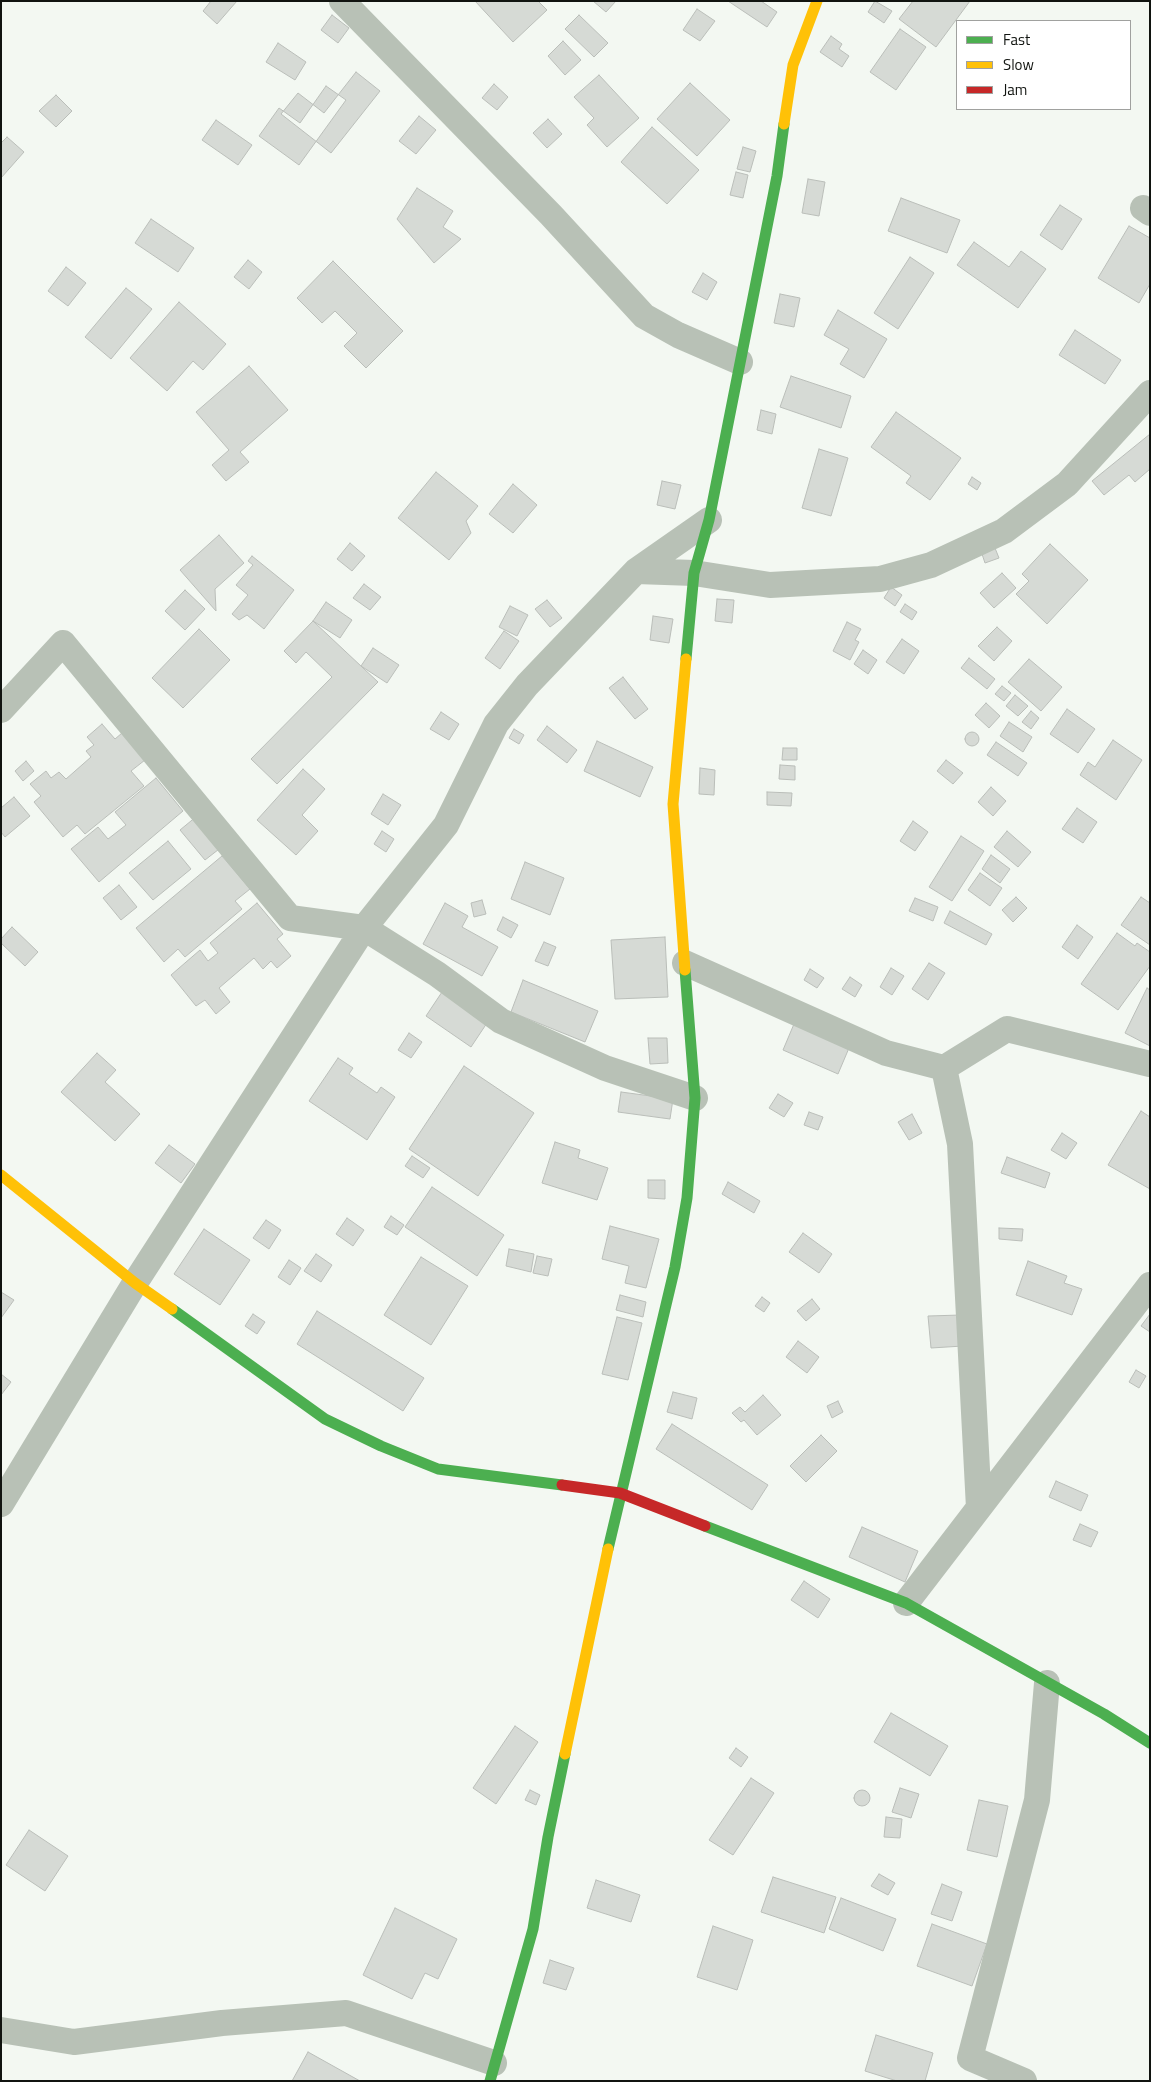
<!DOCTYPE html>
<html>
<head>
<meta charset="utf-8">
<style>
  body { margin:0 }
  #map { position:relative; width:1151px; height:2082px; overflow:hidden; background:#f3f8f2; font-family:"Titillium Web",sans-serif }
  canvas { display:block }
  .frame { position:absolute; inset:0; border:2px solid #111410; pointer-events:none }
  .legend { position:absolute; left:956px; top:20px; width:175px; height:90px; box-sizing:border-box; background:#fff; border:1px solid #a0a19f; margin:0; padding:6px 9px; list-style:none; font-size:15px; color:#111410 }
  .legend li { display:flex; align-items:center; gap:10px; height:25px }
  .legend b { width:25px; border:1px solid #a0a19f }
</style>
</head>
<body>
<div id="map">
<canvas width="1151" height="2082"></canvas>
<div class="frame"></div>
<ul class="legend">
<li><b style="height:6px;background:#4caf50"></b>Fast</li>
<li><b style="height:6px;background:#ffc107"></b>Slow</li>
<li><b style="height:6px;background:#c62828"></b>Jam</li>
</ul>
</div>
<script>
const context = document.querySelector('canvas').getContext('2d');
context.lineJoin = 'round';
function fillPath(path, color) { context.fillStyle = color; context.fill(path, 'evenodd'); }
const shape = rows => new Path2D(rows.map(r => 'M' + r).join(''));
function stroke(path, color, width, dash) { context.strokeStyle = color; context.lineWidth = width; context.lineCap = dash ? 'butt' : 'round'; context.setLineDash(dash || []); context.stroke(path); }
const building = shape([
  [211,1,237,1,217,24,203,11,211,1],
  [475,1,538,1,547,10,513,42,475,1],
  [593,1,616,1,606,12,593,1],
  [728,1,761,1,777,12,767,27,728,1],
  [875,1,892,11,884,23,868,12,875,1],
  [913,1,970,1,936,47,899,19,913,1],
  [697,9,715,21,700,41,683,30,697,9],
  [332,15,349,28,338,43,321,30,332,15],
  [579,15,608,43,594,57,565,29,579,15],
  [900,29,926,47,896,90,870,72,900,29],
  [831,36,842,44,839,49,849,56,842,67,820,52,831,36],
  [563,41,581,60,565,75,548,56,563,41],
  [278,43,306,62,295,80,266,62,278,43],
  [356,72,380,91,331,153,281,114,298,93,324,113,356,72],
  [599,75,639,118,607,147,587,125,594,118,574,97,599,75],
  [690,83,730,120,697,156,657,119,690,83],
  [494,84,508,97,497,110,482,98,494,84],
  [326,86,346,100,299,165,259,136,279,108,300,123,326,86],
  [56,95,72,111,56,127,39,111,56,95],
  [419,116,436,130,416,154,399,141,419,116],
  [548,119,562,134,547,148,533,133,548,119],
  [216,120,252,145,238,165,202,140,216,120],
  [652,127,699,170,667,204,621,162,652,127],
  [7,137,24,152,1,178,1,143,7,137],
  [743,147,756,151,750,172,737,169,743,147],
  [736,172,748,175,743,198,730,195,736,172],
  [808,179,825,182,819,216,802,213,808,179],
  [417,188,453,211,443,227,461,239,434,263,397,219,417,188],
  [901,198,960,220,947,253,888,231,901,198],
  [1060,205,1082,219,1062,250,1040,235,1060,205],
  [151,219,194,248,178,272,135,243,151,219],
  [1129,226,1150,238,1150,284,1139,303,1098,278,1129,226],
  [974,242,1009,267,1021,251,1046,269,1018,308,957,265,974,242],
  [910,257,934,273,898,329,874,313,910,257],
  [248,260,262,272,249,289,234,277,248,260],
  [333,261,403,331,366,368,344,346,357,333,335,311,322,323,297,298,333,261],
  [66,267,86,283,68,306,48,291,66,267],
  [703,273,717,282,707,300,692,292,703,273],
  [126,288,152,309,111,359,85,337,126,288],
  [780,294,800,298,794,327,774,323,780,294],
  [179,302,226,344,203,370,193,361,167,391,130,358,179,302],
  [838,310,887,339,864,378,840,364,849,349,824,335,838,310],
  [1075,330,1121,360,1105,384,1059,355,1075,330],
  [249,366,288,410,240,452,249,462,226,481,212,465,229,450,196,412,249,366],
  [791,376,851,396,841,428,780,407,791,376],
  [761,410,776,414,772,434,757,430,761,410],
  [896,412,961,458,930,500,906,483,911,476,871,447,896,412],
  [1150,434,1150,469,1135,482,1129,475,1104,495,1092,481,1150,434],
  [819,449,848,458,831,516,802,508,819,449],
  [436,472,478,506,466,521,471,533,449,560,398,518,436,472],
  [972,477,981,483,977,490,968,484,972,477],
  [662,481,681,485,675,509,657,505,662,481],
  [513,484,537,505,513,533,489,514,513,484],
  [219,535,244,563,215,589,216,611,180,570,219,535],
  [350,543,365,556,352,571,337,559,350,543],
  [993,543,999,558,985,563,980,548,993,543],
  [1050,544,1088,580,1047,624,1016,594,1029,581,1022,574,1050,544],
  [252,556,294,590,264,629,247,615,239,620,232,614,248,595,236,585,253,565,248,561,252,556],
  [1002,573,1016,588,994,608,980,593,1002,573],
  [364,584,381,597,370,610,353,598,364,584],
  [891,587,902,595,895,606,884,598,891,587],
  [185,590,205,609,185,630,165,611,185,590],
  [717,599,734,600,732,623,715,621,717,599],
  [547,600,562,618,550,627,535,609,547,600],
  [326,602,352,620,340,638,313,621,326,602],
  [905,604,917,612,912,620,900,612,905,604],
  [510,606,528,615,517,636,499,627,510,606],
  [653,616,673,619,669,643,650,640,653,616],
  [313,621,378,682,277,784,251,759,332,677,306,652,296,663,284,651,313,621],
  [847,622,861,629,855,640,859,642,850,660,833,651,847,622],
  [997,627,1012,641,994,661,978,646,997,627],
  [199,629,230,660,183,708,152,678,199,629],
  [504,631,519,641,500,669,485,658,504,631],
  [902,639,919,651,904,674,886,662,902,639],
  [373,648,399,665,387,683,361,666,373,648],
  [863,650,877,660,868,674,854,664,863,650],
  [969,658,995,679,987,689,961,668,969,658],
  [1029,659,1062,687,1041,711,1008,682,1029,659],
  [623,677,648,709,635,719,609,688,623,677],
  [1002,686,1011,693,1004,701,995,694,1002,686],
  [1015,695,1028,706,1018,716,1006,706,1015,695],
  [986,703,1000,716,989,728,975,715,986,703],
  [1067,709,1095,729,1078,753,1050,734,1067,709],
  [1031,711,1039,718,1031,729,1022,722,1031,711],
  [441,712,459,724,449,740,430,729,441,712],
  [1009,722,1032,737,1023,752,1000,736,1009,722],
  [102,724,115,739,122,733,145,760,131,771,144,786,85,834,77,825,63,837,34,802,41,796,30,784,46,771,51,778,59,772,66,779,91,757,86,751,94,745,87,737,102,724],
  [547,726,577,750,567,763,537,740,547,726],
  [514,729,524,735,519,744,509,738,514,729],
  '965 739a7 7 0 1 1 14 0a7 7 0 1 1-14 0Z',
  [1113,740,1142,760,1116,800,1080,775,1088,762,1095,767,1113,740],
  [597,741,653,767,640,797,584,771,597,741],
  [996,742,1027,763,1018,776,987,755,996,742],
  [783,748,797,748,797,760,782,760,783,748],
  [946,760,963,773,953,784,937,771,946,760],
  [26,761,34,771,23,781,15,771,26,761],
  [780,765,795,766,795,780,779,779,780,765],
  [700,768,715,770,714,795,699,794,700,768],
  [303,769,325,789,302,815,318,831,296,855,257,820,303,769],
  [156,778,183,811,99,882,71,849,98,827,108,839,126,825,115,812,156,778],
  [991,787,1006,801,993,816,978,802,991,787],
  [767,792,792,793,791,806,767,805,767,792],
  [383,794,401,805,388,825,371,814,383,794],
  [14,797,30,816,5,837,1,832,1,808,14,797],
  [1077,808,1097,822,1083,843,1062,829,1077,808],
  [197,816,223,846,205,860,180,830,197,816],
  [913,821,928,832,915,851,900,841,913,821],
  [382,831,394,839,386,852,374,844,382,831],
  [1007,831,1031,852,1018,867,994,847,1007,831],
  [961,836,984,851,952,901,929,887,961,836],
  [168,841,191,869,153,900,129,873,168,841],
  [991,855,1010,869,1000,883,982,869,991,855],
  [222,856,250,889,235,901,242,909,185,957,178,949,164,962,136,928,222,856],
  [525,862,564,878,550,915,511,899,525,862],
  [980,873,1002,888,990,906,968,890,980,873],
  [119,885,137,907,121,920,103,898,119,885],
  [1016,897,1027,908,1013,922,1002,910,1016,897],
  [1141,897,1150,903,1150,945,1121,925,1141,897],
  [915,898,938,907,933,921,909,911,915,898],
  [482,900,486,914,474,917,471,903,482,900],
  [257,903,283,934,277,939,291,956,277,968,271,961,263,969,254,958,219,988,230,1002,216,1014,205,1000,196,1006,171,975,200,950,208,961,218,953,210,943,257,903],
  [445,903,468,916,462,927,498,947,482,976,423,944,445,903],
  [950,911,992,934,986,945,944,923,950,911],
  [503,917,518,925,511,938,497,930,503,917],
  [1077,925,1093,937,1078,959,1062,947,1077,925],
  [12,927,38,952,25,966,1,943,1,939,12,927],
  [1117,933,1135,946,1137,943,1150,952,1150,966,1118,1010,1081,984,1117,933],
  [665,937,668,997,615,999,611,940,665,937],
  [544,942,556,947,548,966,535,961,544,942],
  [929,963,945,973,928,1000,912,989,929,963],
  [891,968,904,976,892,995,880,987,891,968],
  [810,969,824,978,817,988,804,980,810,969],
  [850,977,862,985,855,997,842,989,850,977],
  [523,980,598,1011,585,1042,511,1012,523,980],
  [1147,988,1150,990,1150,1046,1125,1033,1147,988],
  [442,992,487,1023,471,1047,426,1016,442,992],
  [794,1024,849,1048,838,1074,783,1050,794,1024],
  [409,1033,422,1042,411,1058,398,1050,409,1033],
  [648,1038,667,1038,668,1063,650,1064,648,1038],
  [97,1053,116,1070,105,1082,140,1114,115,1141,61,1092,97,1053],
  [338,1058,353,1068,349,1074,377,1093,381,1087,395,1097,367,1140,309,1101,338,1058],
  [464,1066,534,1113,478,1196,409,1149,464,1066],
  [621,1092,673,1099,670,1119,618,1112,621,1092],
  [778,1094,793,1103,784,1117,769,1108,778,1094],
  [1141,1111,1150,1117,1150,1189,1108,1165,1141,1111],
  [809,1112,823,1117,818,1130,804,1125,809,1112],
  [912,1114,922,1133,909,1140,898,1122,912,1114],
  [1062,1133,1077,1143,1066,1159,1051,1150,1062,1133],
  [555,1142,580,1150,578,1158,608,1168,597,1200,542,1183,555,1142],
  [169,1145,195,1164,181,1183,155,1163,169,1145],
  [412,1156,430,1168,423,1178,405,1166,412,1156],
  [1007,1157,1050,1173,1045,1188,1001,1173,1007,1157],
  [648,1180,665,1180,665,1199,648,1198,648,1180],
  [728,1182,760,1201,754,1213,722,1194,728,1182],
  [432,1187,504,1235,477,1276,405,1227,432,1187],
  [391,1216,404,1225,397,1235,384,1227,391,1216],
  [347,1218,364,1230,353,1246,336,1234,347,1218],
  [266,1220,281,1230,269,1249,253,1238,266,1220],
  [610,1226,659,1239,646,1288,625,1283,629,1266,602,1259,610,1226],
  [999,1228,1023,1229,1022,1241,999,1239,999,1228],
  [204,1229,250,1260,220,1305,174,1274,204,1229],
  [803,1233,832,1254,819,1273,789,1252,803,1233],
  [509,1249,534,1254,531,1272,506,1266,509,1249],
  [316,1254,332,1265,321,1282,304,1271,316,1254],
  [537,1256,552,1259,548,1276,533,1273,537,1256],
  [421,1257,468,1286,431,1345,384,1315,421,1257],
  [289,1260,301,1268,290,1285,278,1277,289,1260],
  [1028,1261,1067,1276,1064,1283,1082,1289,1072,1315,1016,1295,1028,1261],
  [1,1292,14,1300,1,1318,1,1292],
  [620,1295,646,1302,643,1317,616,1310,620,1295],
  [762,1297,770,1303,764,1312,755,1306,762,1297],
  [812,1299,820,1309,806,1321,797,1311,812,1299],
  [317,1311,424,1378,403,1411,297,1344,317,1311],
  [253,1314,265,1322,257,1334,245,1326,253,1314],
  [1150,1314,1150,1332,1141,1326,1150,1314],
  [961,1315,963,1346,931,1348,928,1316,961,1315],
  [617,1317,642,1323,628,1380,602,1374,617,1317],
  [798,1341,819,1357,807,1373,786,1357,798,1341],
  [1136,1370,1146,1376,1139,1388,1129,1382,1136,1370],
  [1,1374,11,1382,1,1395,1,1374],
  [673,1392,697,1398,692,1419,667,1412,673,1392],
  [763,1395,781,1415,757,1435,744,1420,741,1422,732,1413,740,1407,745,1412,763,1395],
  [838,1401,843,1412,832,1418,827,1406,838,1401],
  [672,1424,768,1485,752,1510,656,1449,672,1424],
  [821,1435,837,1451,806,1482,790,1466,821,1435],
  [1056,1481,1088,1495,1081,1511,1049,1497,1056,1481],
  [1080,1524,1098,1532,1091,1547,1073,1540,1080,1524],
  [862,1527,918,1551,905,1582,849,1557,862,1527],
  [804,1581,830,1599,818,1618,791,1600,804,1581],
  [891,1713,948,1746,930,1776,874,1742,891,1713],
  [515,1726,538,1742,496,1804,473,1788,515,1726],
  [736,1748,748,1757,741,1767,729,1758,736,1748],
  [751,1778,774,1793,733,1855,709,1840,751,1778],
  [900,1788,919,1794,911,1818,892,1812,900,1788],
  [530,1790,540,1795,536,1805,525,1800,530,1790],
  '854 1798a8 8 0 1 1 16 0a8 8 0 1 1-16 0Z',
  [979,1800,1008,1806,997,1857,967,1850,979,1800],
  [886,1817,902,1819,900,1838,884,1837,886,1817],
  [29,1830,68,1856,45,1891,6,1865,29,1830],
  [879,1874,895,1883,888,1895,871,1886,879,1874],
  [773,1877,836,1897,824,1933,761,1912,773,1877],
  [596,1880,640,1895,631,1922,587,1908,596,1880],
  [942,1884,962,1892,952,1921,931,1914,942,1884],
  [841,1898,896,1919,883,1951,829,1929,841,1898],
  [395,1908,457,1939,438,1979,425,1973,412,1999,363,1975,395,1908],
  [932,1924,987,1944,972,1986,917,1966,932,1924],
  [713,1926,753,1940,737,1990,697,1977,713,1926],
  [550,1960,574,1968,566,1990,543,1983,550,1960],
  [876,2035,933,2053,925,2081,897,2081,865,2071,876,2035],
  [308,2052,360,2081,292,2081,308,2052]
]);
const street = shape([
  [342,1,551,215,644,316,678,335,740,362],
  [1143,208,1150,213],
  [636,571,694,573,770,585,880,579,931,565,1004,531,1067,484,1150,393],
  [1,710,63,643,290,918,364,928,437,974,501,1021,605,1068,695,1098],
  [685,963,886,1053,944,1068,1007,1029,1150,1064],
  [944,1068,960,1144,979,1508],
  [1,1504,135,1283,364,928,446,825,496,724,527,685,636,571,709,520],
  [906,1603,1150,1285],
  [1,2030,74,2042,222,2023,346,2013,494,2063],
  [1024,2081,970,2058,1037,1800,1047,1683]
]);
const fast = shape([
  [686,659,694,573,709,520,777,176,784,124],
  [172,1309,325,1419,381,1446,438,1469,562,1485],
  [705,1526,906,1603,1104,1714,1150,1743],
  [608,1549,675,1267,687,1198,695,1098,685,970],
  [490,2081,533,1929,548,1837,565,1754]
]);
const slow = shape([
  [784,124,793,65,817,1],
  [685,970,673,804,686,659],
  [1,1175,135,1283,172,1309],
  [565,1754,608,1549]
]);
const jam = shape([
  [562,1485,620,1493,705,1526]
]);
fillPath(building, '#d6dad5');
stroke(building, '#babeb9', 1);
stroke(street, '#b8c1b6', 26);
stroke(fast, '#4caf50', 11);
stroke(slow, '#ffc107', 11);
stroke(jam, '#c62828', 11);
</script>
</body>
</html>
